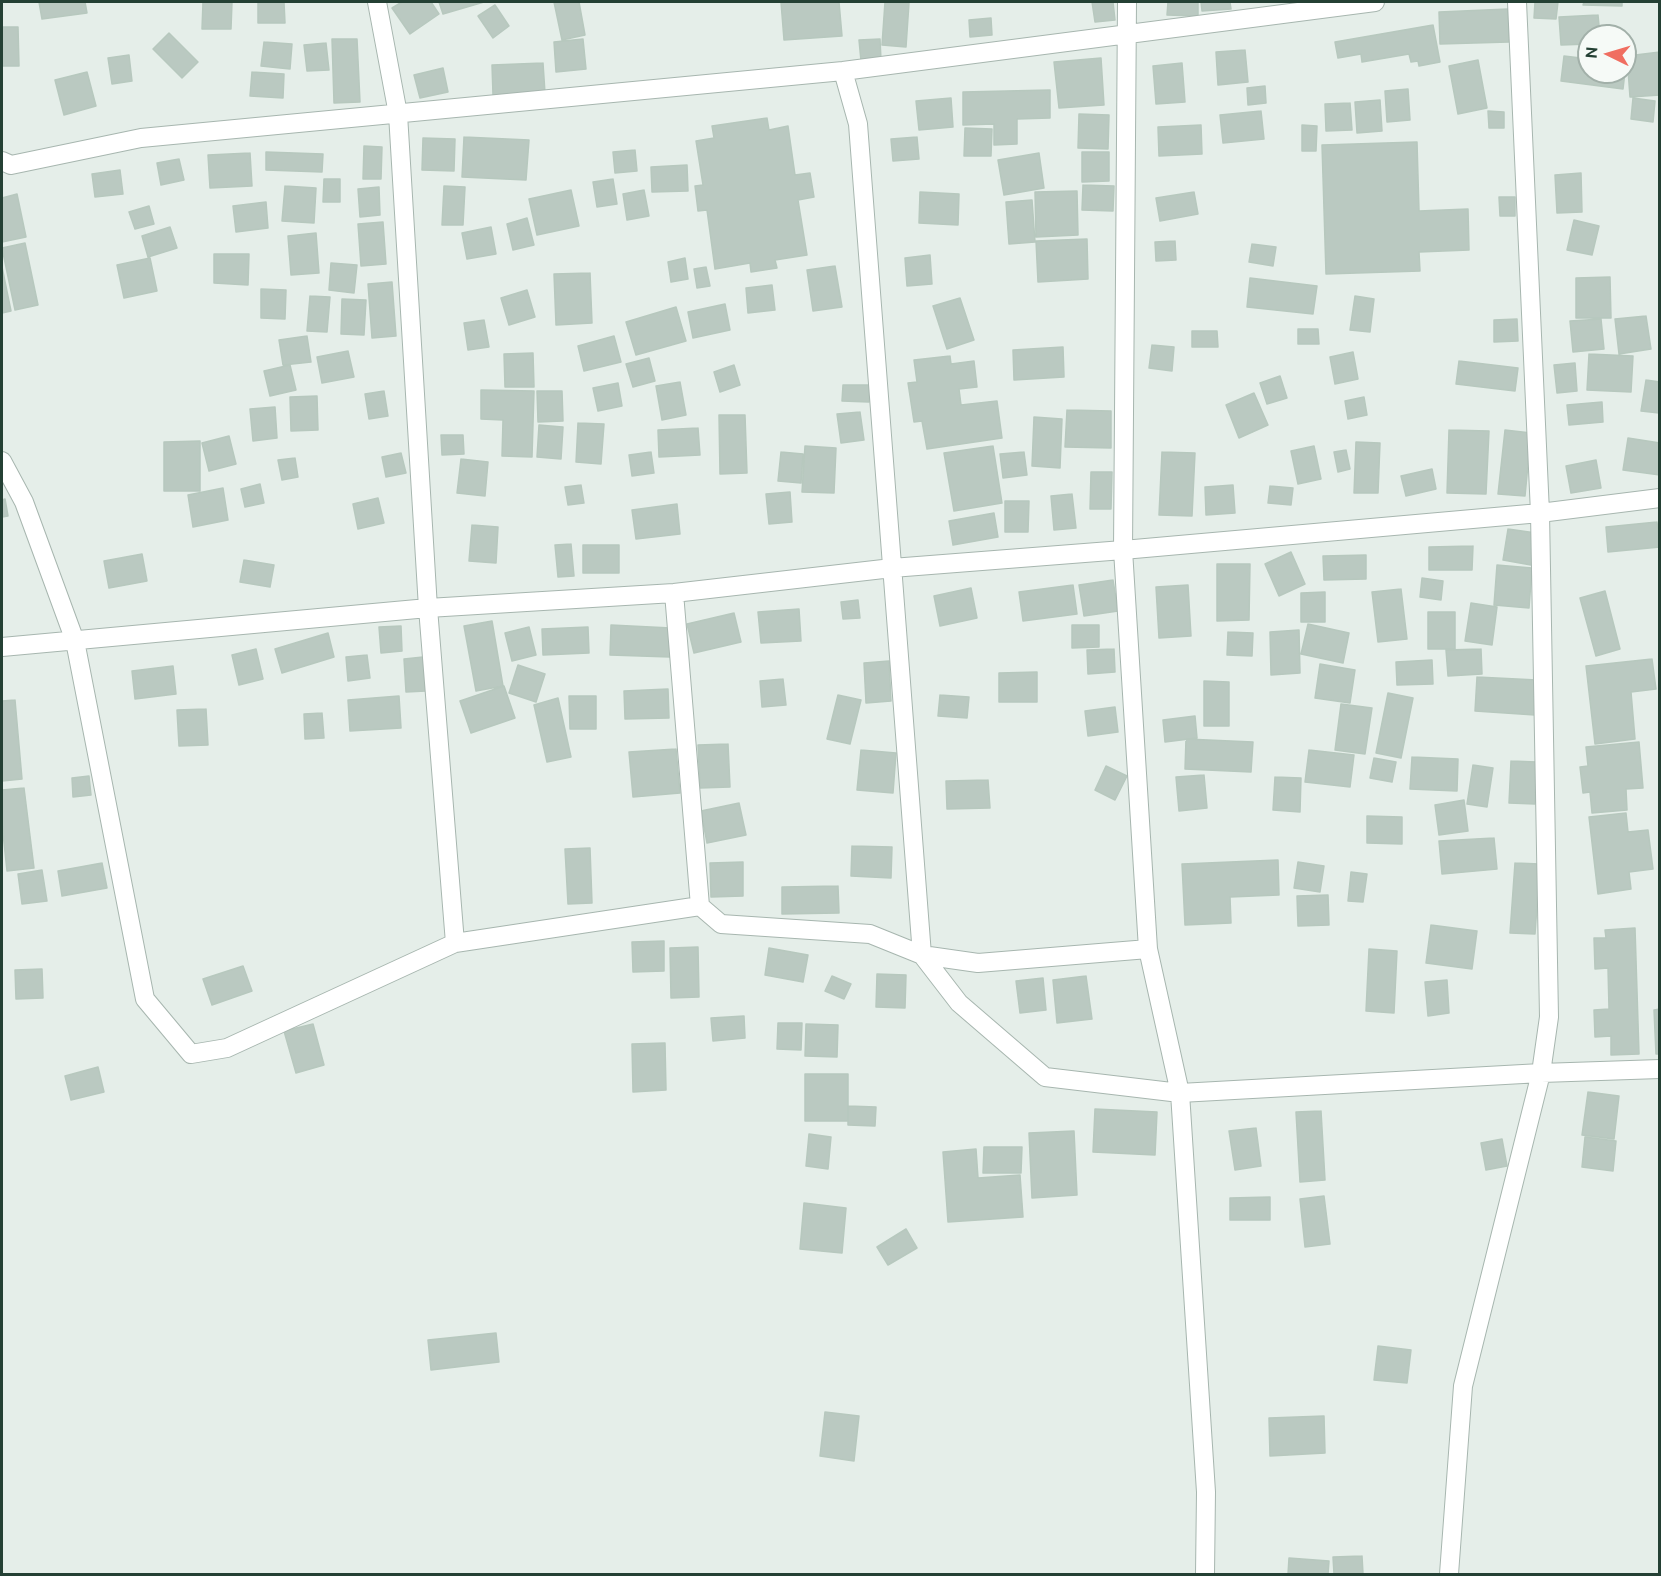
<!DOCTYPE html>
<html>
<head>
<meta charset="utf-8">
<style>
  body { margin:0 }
  #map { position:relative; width:1661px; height:1576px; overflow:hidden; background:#e5eee9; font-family:Ubuntu,sans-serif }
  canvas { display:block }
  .frame { position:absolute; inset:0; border:3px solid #244034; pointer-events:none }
  .north { position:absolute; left:1577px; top:24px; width:60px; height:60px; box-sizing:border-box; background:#f6faf7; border:2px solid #a2b0a9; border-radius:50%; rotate:275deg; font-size:16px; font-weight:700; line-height:24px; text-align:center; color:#244034 }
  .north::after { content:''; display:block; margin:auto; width:21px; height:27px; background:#f06e61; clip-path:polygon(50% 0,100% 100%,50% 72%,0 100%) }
</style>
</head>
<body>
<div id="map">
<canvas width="1661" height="1576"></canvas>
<div class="frame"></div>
<div class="north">N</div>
</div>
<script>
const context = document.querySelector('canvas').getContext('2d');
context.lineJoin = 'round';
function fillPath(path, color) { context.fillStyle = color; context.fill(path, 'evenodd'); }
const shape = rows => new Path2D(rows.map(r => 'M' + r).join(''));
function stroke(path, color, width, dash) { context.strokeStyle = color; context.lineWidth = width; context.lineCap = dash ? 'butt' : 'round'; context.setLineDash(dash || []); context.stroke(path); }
const building = shape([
  [39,2,85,2,87,13,42,19,39,2],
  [203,2,232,2,231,29,202,29,203,2],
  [258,2,284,2,285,23,258,23,258,2],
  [402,2,431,2,439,14,410,34,392,8,402,2],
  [439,2,484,2,443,14,439,2],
  [554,2,579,2,585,35,562,40,554,2],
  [781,2,839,2,842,36,784,40,781,2],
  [885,2,909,3,906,47,882,45,885,2],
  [1092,2,1113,2,1115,20,1095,22,1092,2],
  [1168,2,1198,2,1198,16,1167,15,1168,2],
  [1201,2,1230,2,1231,9,1202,11,1201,2],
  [1535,2,1558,2,1556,19,1534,18,1535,2],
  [1584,2,1622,2,1622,6,1583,5,1584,2],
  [495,5,509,26,493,38,478,16,495,5],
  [1508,9,1509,42,1440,44,1439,12,1508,9],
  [1598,15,1600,36,1589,36,1589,44,1561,45,1559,17,1598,15],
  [991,18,992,35,970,37,969,20,991,18],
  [1433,25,1440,62,1419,66,1418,61,1411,62,1409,54,1362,62,1361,54,1338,58,1335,42,1433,25],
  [2,27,18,27,19,66,2,66,2,27],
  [169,33,198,62,182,78,153,49,169,33],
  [332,39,357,39,360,102,334,103,332,39],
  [583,39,586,69,556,72,554,42,583,39],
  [880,39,881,60,861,61,859,40,880,39],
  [264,42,292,44,290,69,261,66,264,42],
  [326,43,329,70,307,71,304,45,326,43],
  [1245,50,1248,82,1218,85,1216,52,1245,50],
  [1660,52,1660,95,1630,97,1627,56,1660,52],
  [129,55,132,81,112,84,108,58,129,55],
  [1564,56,1589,59,1589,72,1625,72,1623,89,1561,81,1564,56],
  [1101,58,1104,105,1059,108,1054,62,1101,58],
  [1478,60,1487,108,1458,114,1449,66,1478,60],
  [543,63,545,93,493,95,492,65,543,63],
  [1182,63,1185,102,1156,104,1153,66,1182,63],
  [443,68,448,92,420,98,414,75,443,68],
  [87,72,96,106,64,115,55,80,87,72],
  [252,72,284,74,283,98,250,96,252,72],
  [1265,86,1266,103,1248,105,1247,88,1265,86],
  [1408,89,1410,120,1387,122,1385,91,1408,89],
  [1050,90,1050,118,1017,119,1017,144,994,145,994,124,963,125,963,92,1050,90],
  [951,98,953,127,919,130,916,101,951,98],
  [1633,98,1655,101,1653,122,1631,119,1633,98],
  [1380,100,1382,131,1357,133,1355,102,1380,100],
  [1350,103,1352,130,1326,131,1325,104,1350,103],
  [1261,111,1264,139,1223,143,1220,115,1261,111],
  [1488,111,1504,112,1504,128,1489,128,1488,111],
  [1079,114,1109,115,1108,149,1078,148,1079,114],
  [767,118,769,130,788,126,795,175,810,173,814,197,798,200,807,255,775,260,777,268,751,272,750,263,715,269,707,210,698,211,695,186,703,185,696,141,714,138,712,126,767,118],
  [1201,125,1202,154,1159,156,1158,127,1201,125],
  [1302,125,1317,126,1316,151,1302,151,1302,125],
  [965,128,992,129,991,156,964,156,965,128],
  [464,137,529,140,526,180,462,177,464,137],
  [917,137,919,159,893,161,891,139,917,137],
  [423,138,455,139,454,171,422,170,423,138],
  [1417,142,1419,211,1468,209,1469,250,1419,252,1420,271,1326,274,1322,145,1417,142],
  [364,146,382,147,381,179,363,179,364,146],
  [635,150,637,171,615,173,613,152,635,150],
  [266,152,323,154,322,172,266,170,266,152],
  [1082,152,1109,152,1109,181,1082,182,1082,152],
  [250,153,252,186,210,188,208,155,250,153],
  [1039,153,1044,188,1004,195,998,160,1039,153],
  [179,159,184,180,161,185,157,163,179,159],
  [687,165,688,191,652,192,651,167,687,165],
  [120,170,123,194,95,197,92,174,120,170],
  [1581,173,1582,212,1557,213,1555,175,1581,173],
  [324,179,340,179,340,202,323,202,324,179],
  [613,179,617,204,597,207,593,182,613,179],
  [1083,185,1114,186,1113,211,1082,210,1083,185],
  [285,186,316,188,314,223,282,221,285,186],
  [444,186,465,187,463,225,442,225,444,186],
  [379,187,380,215,360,217,358,189,379,187],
  [571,190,579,226,537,235,529,199,571,190],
  [644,190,649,216,627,220,623,194,644,190],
  [1077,191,1078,235,1036,237,1035,192,1077,191],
  [920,192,959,194,958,225,919,223,920,192],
  [1194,192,1198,214,1160,221,1156,198,1194,192],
  [17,194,26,237,2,242,2,198,17,194],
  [1499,197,1515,197,1515,216,1500,216,1499,197],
  [1032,200,1035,242,1009,244,1006,202,1032,200],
  [266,202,268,228,236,232,233,206,266,202],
  [149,206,154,224,135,229,129,212,149,206],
  [527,218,534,245,513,250,507,224,527,218],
  [1574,220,1599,226,1592,255,1567,250,1574,220],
  [383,222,386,264,361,266,358,224,383,222],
  [170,227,177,248,148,257,142,236,170,227],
  [491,227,496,254,467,259,462,233,491,227],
  [316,233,319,273,291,275,288,236,316,233],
  [1087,239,1088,279,1038,282,1036,241,1087,239],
  [1175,241,1176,260,1156,261,1155,242,1175,241],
  [25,243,38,305,15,310,2,248,25,243],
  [1252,244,1276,247,1273,266,1249,262,1252,244],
  [214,254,249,254,248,285,214,283,214,254],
  [930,255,932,284,907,286,905,258,930,255],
  [150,258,157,291,124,298,117,265,150,258],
  [685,258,688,279,671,282,668,262,685,258],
  [331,263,357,265,354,293,329,290,331,263],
  [835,266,842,307,813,311,807,270,835,266],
  [2,267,11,311,2,313,2,267],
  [706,267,710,286,697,288,694,269,706,267],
  [590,273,592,323,556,325,554,274,590,273],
  [1610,277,1611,318,1576,318,1576,278,1610,277],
  [1250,278,1317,286,1313,314,1247,307,1250,278],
  [392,282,396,336,372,338,368,284,392,282],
  [772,285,775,310,748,313,746,288,772,285],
  [261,289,286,290,285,319,261,318,261,289],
  [527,290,535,317,509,325,501,298,527,290],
  [310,296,330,297,327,332,307,331,310,296],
  [1355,296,1374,299,1370,332,1350,330,1355,296],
  [960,298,974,340,947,349,933,306,960,298],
  [342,299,366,300,364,335,341,334,342,299],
  [725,304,730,330,693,338,688,312,725,304],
  [676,307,686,341,636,355,626,322,676,307],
  [1646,316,1651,349,1619,354,1615,319,1646,316],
  [1517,319,1518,341,1494,342,1494,320,1517,319],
  [1601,319,1604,349,1573,352,1570,321,1601,319],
  [484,320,489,347,468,350,464,323,484,320],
  [1298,329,1318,329,1319,344,1298,344,1298,329],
  [1192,331,1217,331,1218,347,1192,347,1192,331],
  [307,336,311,362,283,365,279,340,307,336],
  [614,336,621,362,584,371,578,346,614,336],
  [1152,345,1174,347,1172,371,1149,368,1152,345],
  [1063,347,1064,377,1014,380,1013,350,1063,347],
  [348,351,354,377,322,383,317,357,348,351],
  [1353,352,1358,379,1335,384,1330,357,1353,352],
  [533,353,534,387,505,387,504,354,533,353],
  [1589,354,1633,356,1631,392,1587,390,1589,354],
  [950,356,951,364,974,361,977,387,959,389,961,405,997,401,1002,438,927,449,922,421,914,422,908,383,917,382,914,360,950,356],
  [649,358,655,381,633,387,626,364,649,358],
  [1459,361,1518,368,1515,391,1456,384,1459,361],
  [1575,363,1577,391,1557,393,1554,365,1575,363],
  [290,365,296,390,270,396,264,371,290,365],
  [734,365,740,385,720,392,714,372,734,365],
  [1280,376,1287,398,1267,404,1260,383,1280,376],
  [1646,380,1660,382,1659,413,1641,411,1646,380],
  [680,382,686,415,662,420,656,386,680,382],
  [618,383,622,406,598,411,593,388,618,383],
  [843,385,870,385,869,402,842,401,843,385],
  [481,390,534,391,532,457,502,456,503,420,481,419,481,390],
  [384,391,388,416,369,419,365,394,384,391],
  [537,391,562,391,563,421,538,422,537,391],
  [1254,393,1268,425,1239,438,1226,405,1254,393],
  [317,396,318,430,291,431,290,397,317,396],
  [1364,397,1367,415,1348,419,1345,401,1364,397],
  [1602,402,1603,422,1569,425,1567,405,1602,402],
  [275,407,277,438,253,441,250,409,275,407],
  [1067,410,1111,411,1111,448,1065,447,1067,410],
  [860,412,864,440,841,443,837,414,860,412],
  [719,415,745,415,747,473,720,474,719,415],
  [1034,417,1062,419,1060,468,1032,466,1034,417],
  [578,423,604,424,601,464,576,462,578,423],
  [539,425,563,427,561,459,537,457,539,425],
  [698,428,700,455,659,457,658,430,698,428],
  [1449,430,1489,431,1486,494,1447,493,1449,430],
  [1505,430,1531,433,1525,496,1498,494,1505,430],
  [441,435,463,435,464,454,442,455,441,435],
  [229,436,236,464,209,471,202,443,229,436],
  [1628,438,1660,443,1660,475,1623,470,1628,438],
  [200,441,200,491,164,491,164,442,200,441],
  [1356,442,1380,443,1378,493,1354,493,1356,442],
  [805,446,836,448,834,493,802,492,805,446],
  [993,446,1002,503,954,511,944,453,993,446],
  [1314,446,1321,479,1298,484,1291,451,1314,446],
  [1346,450,1350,469,1338,472,1334,452,1346,450],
  [651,452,654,473,632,476,629,455,651,452],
  [781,452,803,454,801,483,778,481,781,452],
  [1024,452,1027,475,1003,478,1000,454,1024,452],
  [1162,452,1195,453,1192,516,1159,515,1162,452],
  [401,453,406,473,386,477,382,457,401,453],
  [295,458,298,477,282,480,278,460,295,458],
  [461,459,488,462,485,496,457,493,461,459],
  [1596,460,1601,488,1571,493,1566,466,1596,460],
  [1432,469,1436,489,1406,496,1401,476,1432,469],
  [1091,472,1112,472,1111,509,1090,509,1091,472],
  [260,484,264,503,245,507,241,489,260,484],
  [581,485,584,503,568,505,565,487,581,485],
  [1233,485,1235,513,1206,515,1205,487,1233,485],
  [1270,486,1293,488,1291,505,1268,503,1270,486],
  [223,488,228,520,193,527,188,495,223,488],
  [790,492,792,522,769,524,766,494,790,492],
  [1072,494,1076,528,1054,530,1051,496,1072,494],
  [378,498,384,523,358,529,353,504,378,498],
  [5,499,8,516,2,517,2,500,5,499],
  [1005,501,1029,501,1028,532,1005,532,1005,501],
  [677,504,680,534,636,539,632,510,677,504],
  [994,513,998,537,953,545,949,521,994,513],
  [1657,522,1660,547,1608,552,1606,527,1657,522],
  [472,525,498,527,496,563,469,561,472,525],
  [1508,529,1536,533,1531,565,1503,560,1508,529],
  [571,544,574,576,558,577,555,545,571,544],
  [583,545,619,545,619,573,583,573,583,545],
  [1473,546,1472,570,1429,570,1429,547,1473,546],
  [1291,552,1305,584,1279,596,1265,564,1291,552],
  [142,554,147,581,109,588,104,561,142,554],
  [1366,555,1366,579,1324,580,1323,556,1366,555],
  [244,560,274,565,270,587,240,582,244,560],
  [1217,564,1250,564,1249,620,1217,621,1217,564],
  [1497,565,1532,568,1529,608,1494,605,1497,565],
  [1422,578,1443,581,1441,600,1420,597,1422,578],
  [1113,580,1118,611,1084,616,1079,585,1113,580],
  [1073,585,1077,614,1023,621,1019,592,1073,585],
  [1188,585,1191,636,1159,638,1156,587,1188,585],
  [971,588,977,618,940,626,934,596,971,588],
  [1401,589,1407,639,1378,642,1372,592,1401,589],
  [1605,591,1620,649,1596,656,1580,598,1605,591],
  [1325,592,1325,622,1301,622,1301,593,1325,592],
  [858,600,860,618,843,619,841,602,858,600],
  [1471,603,1497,607,1492,645,1465,641,1471,603],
  [799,609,801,641,761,643,758,612,799,609],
  [1428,612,1455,612,1455,649,1428,649,1428,612],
  [734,613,741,642,694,653,687,624,734,613],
  [492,621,503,686,476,691,464,626,492,621],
  [1308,624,1349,633,1343,663,1301,654,1308,624],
  [611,625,671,628,670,657,610,655,611,625],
  [1072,625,1099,625,1099,647,1072,648,1072,625],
  [401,626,402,651,381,653,379,627,401,626],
  [529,627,536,655,512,661,505,633,529,627],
  [588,627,589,653,543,655,542,629,588,627],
  [1299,630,1300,673,1271,675,1270,632,1299,630],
  [1228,632,1253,633,1252,656,1227,655,1228,632],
  [328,633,334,657,282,673,275,649,328,633],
  [256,649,263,679,239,685,232,655,256,649],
  [1114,649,1115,672,1088,674,1087,650,1114,649],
  [1481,649,1482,674,1448,676,1446,650,1481,649],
  [367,655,370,678,348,681,346,657,367,655],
  [423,657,426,691,406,692,404,659,423,657],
  [1652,659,1656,689,1631,692,1635,739,1595,744,1586,666,1652,659],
  [1432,660,1433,684,1397,685,1396,662,1432,660],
  [889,661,891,701,866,703,864,663,889,661],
  [1320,664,1355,670,1350,703,1315,698,1320,664],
  [518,665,545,674,536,702,509,693,518,665],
  [173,666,176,694,135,699,132,671,173,666],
  [1037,672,1037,702,999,702,999,673,1037,672],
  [1477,677,1537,680,1535,715,1475,711,1477,677],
  [783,679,786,705,762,707,760,681,783,679],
  [1204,681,1229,682,1229,726,1204,726,1204,681],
  [504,686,515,718,471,733,460,701,504,686],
  [668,689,669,718,625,719,624,691,668,689],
  [1388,693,1413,698,1401,758,1376,753,1388,693],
  [838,695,861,700,850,744,827,739,838,695],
  [940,695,969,697,967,718,938,716,940,695],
  [399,696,401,728,350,731,348,700,399,696],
  [569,696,596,696,596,729,570,729,569,696],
  [558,698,571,757,547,762,534,705,558,698],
  [15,700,22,779,2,781,2,701,15,700],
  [1341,704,1372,708,1365,754,1335,750,1341,704],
  [1115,707,1118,732,1088,736,1085,711,1115,707],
  [206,709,208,745,179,746,177,710,206,709],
  [322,713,324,738,305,739,304,714,322,713],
  [1195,716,1197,738,1165,742,1163,720,1195,716],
  [1186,739,1253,742,1251,772,1185,769,1186,739],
  [1639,742,1643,788,1626,789,1627,810,1592,813,1590,792,1583,793,1580,767,1588,766,1586,747,1639,742],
  [728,744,730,787,700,788,698,745,728,744],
  [676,749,680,793,633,797,629,752,676,749],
  [861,750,896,753,893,793,857,790,861,750],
  [1309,750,1354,755,1350,787,1305,782,1309,750],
  [1412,757,1458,759,1457,791,1410,789,1412,757],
  [1374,758,1396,762,1392,782,1370,778,1374,758],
  [1511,761,1537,762,1535,804,1509,803,1511,761],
  [1473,765,1493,768,1487,807,1467,804,1473,765],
  [1106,766,1127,776,1115,800,1095,790,1106,766],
  [1204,775,1207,808,1179,811,1176,777,1204,775],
  [89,776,91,795,73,797,72,778,89,776],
  [1275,777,1301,778,1300,812,1273,810,1275,777],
  [988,780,990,808,947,809,946,781,988,780],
  [24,788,34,868,7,871,2,824,2,790,24,788],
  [1464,800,1468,831,1439,835,1435,805,1464,800],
  [739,803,746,835,707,843,701,811,739,803],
  [1626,813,1628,832,1648,830,1653,869,1629,872,1631,889,1598,894,1589,817,1626,813],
  [1367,816,1402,817,1402,844,1367,843,1367,816],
  [1494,838,1497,869,1442,874,1439,841,1494,838],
  [852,846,892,847,891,878,851,876,852,846],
  [590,848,592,903,568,904,565,849,590,848],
  [1278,860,1279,895,1230,897,1231,923,1185,925,1182,864,1278,860],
  [743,862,743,896,711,897,710,863,743,862],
  [1298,862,1324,866,1320,892,1294,888,1298,862],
  [102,863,107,888,62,896,58,871,102,863],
  [1515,863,1540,864,1535,934,1510,933,1515,863],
  [42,870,47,901,22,904,18,874,42,870],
  [1351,872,1367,874,1363,902,1348,901,1351,872],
  [838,886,839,913,782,914,782,887,838,886],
  [1328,895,1329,925,1298,926,1297,896,1328,895],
  [1431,925,1477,931,1472,969,1426,963,1431,925],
  [1635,928,1639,1054,1611,1055,1611,1036,1595,1037,1594,1010,1609,1009,1608,968,1595,969,1594,938,1606,938,1605,930,1635,928],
  [664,941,664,971,633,972,632,942,664,941],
  [698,947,699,997,671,998,670,948,698,947],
  [769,948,808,955,803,982,765,975,769,948],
  [1369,949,1397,951,1394,1013,1366,1011,1369,949],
  [243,966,252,991,212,1005,203,979,243,966],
  [42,969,43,998,16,999,15,970,42,969],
  [877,974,906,975,905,1008,876,1007,877,974],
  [832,976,851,984,844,999,825,991,832,976],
  [1086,976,1092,1019,1057,1023,1053,980,1086,976],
  [1043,978,1046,1010,1020,1013,1016,981,1043,978],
  [1447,980,1449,1013,1428,1016,1425,982,1447,980],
  [1660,1009,1660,1054,1656,1054,1654,1010,1660,1009],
  [744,1016,745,1038,713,1041,711,1018,744,1016],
  [778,1023,802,1023,801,1050,777,1049,778,1023],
  [313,1024,324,1065,296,1073,284,1031,313,1024],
  [806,1024,838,1025,837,1057,805,1056,806,1024],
  [665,1043,666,1090,633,1092,632,1044,665,1043],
  [98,1067,104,1092,71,1100,65,1076,98,1067],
  [805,1074,848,1074,848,1121,805,1121,805,1074],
  [1588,1092,1619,1096,1614,1139,1582,1135,1588,1092],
  [848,1106,876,1107,875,1126,848,1125,848,1106],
  [1095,1109,1157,1112,1155,1155,1093,1152,1095,1109],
  [1321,1111,1325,1180,1300,1182,1296,1112,1321,1111],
  [1256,1128,1261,1166,1235,1170,1229,1131,1256,1128],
  [1074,1131,1077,1195,1032,1198,1029,1133,1074,1131],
  [809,1134,831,1137,828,1169,806,1166,809,1134],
  [1585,1137,1616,1141,1613,1171,1582,1167,1585,1137],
  [1502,1139,1507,1166,1486,1170,1481,1143,1502,1139],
  [984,1147,1022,1147,1021,1173,983,1173,984,1147],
  [976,1149,978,1178,1020,1175,1023,1217,948,1222,943,1152,976,1149],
  [1324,1196,1330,1244,1305,1247,1300,1199,1324,1196],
  [1270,1197,1270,1220,1230,1220,1230,1198,1270,1197],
  [804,1203,846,1208,842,1253,800,1249,804,1203],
  [906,1229,917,1248,888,1265,877,1247,906,1229],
  [496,1333,499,1362,431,1370,428,1340,496,1333],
  [1378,1346,1411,1350,1407,1383,1374,1380,1378,1346],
  [825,1412,859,1416,854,1461,820,1456,825,1412],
  [1324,1416,1325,1453,1270,1456,1269,1418,1324,1416],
  [1362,1556,1363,1574,1334,1574,1333,1557,1362,1556],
  [1289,1558,1329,1561,1328,1574,1288,1574,1289,1558]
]);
const minor = shape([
  [377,2,398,114,428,608,455,943],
  [1127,2,1123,550,1148,949,1180,1093,1206,1492,1205,1574],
  [843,71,858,124,922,955,959,1003,1045,1077,1180,1093,1541,1073,1660,1069],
  [2,161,11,165,141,138,843,71,1375,2],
  [2,461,24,502,75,641,145,999,191,1054,227,1048,455,943,700,906,721,924,870,934,922,955,978,963,1148,949],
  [674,593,700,906],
  [2,647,428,608,674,593,892,568,1123,550,1540,513,1660,498],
  [1449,1574,1463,1386,1541,1073,1549,1017,1540,513,1517,2]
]);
fillPath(building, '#bac9c1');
stroke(building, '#b7c8be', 1.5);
stroke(minor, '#a7b6af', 20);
stroke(minor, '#fff', 18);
</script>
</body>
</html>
